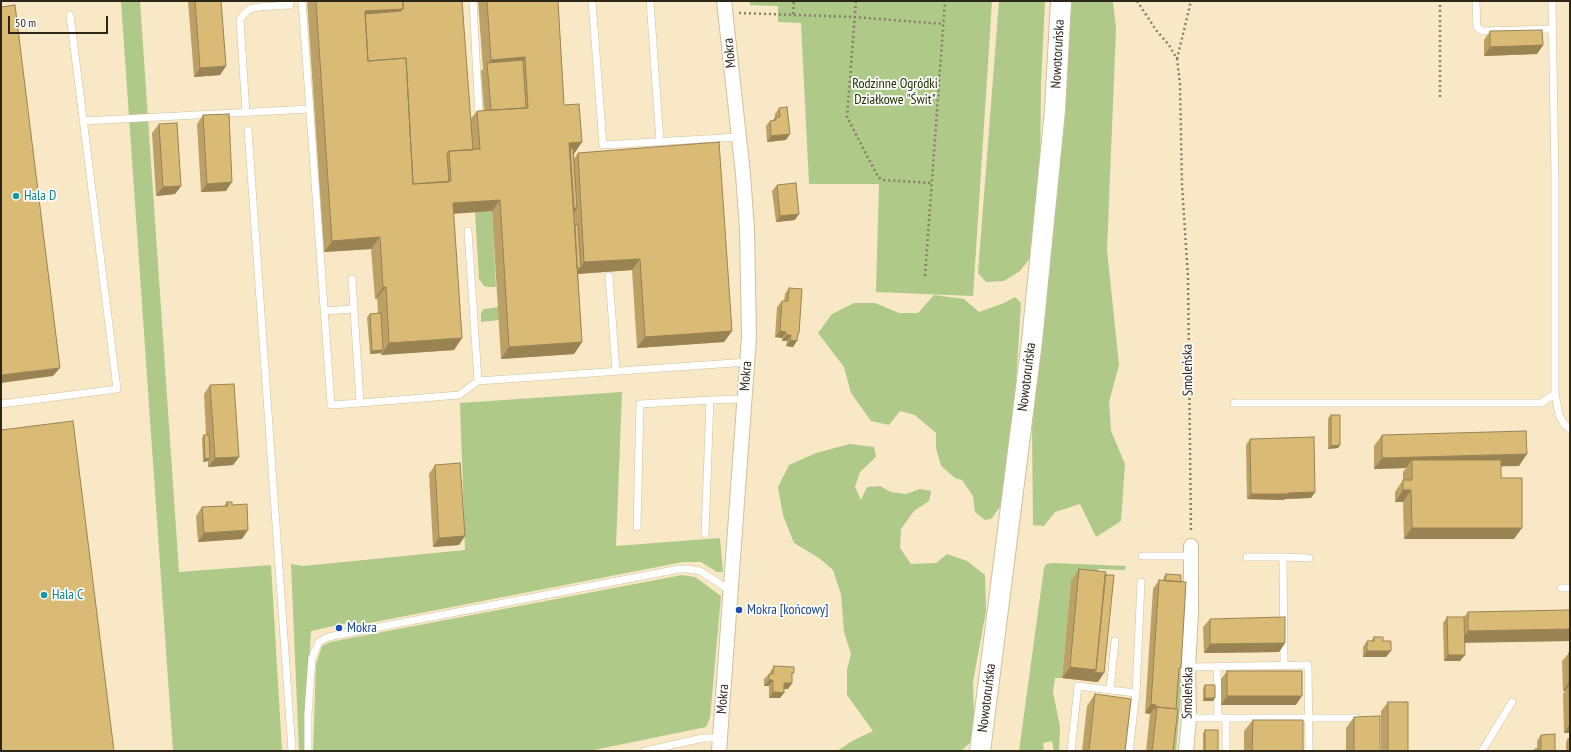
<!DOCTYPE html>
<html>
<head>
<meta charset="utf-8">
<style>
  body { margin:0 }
  #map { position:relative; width:1571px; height:752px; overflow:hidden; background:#f8e8c5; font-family:"PT Sans Narrow",sans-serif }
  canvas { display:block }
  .frame { position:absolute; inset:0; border:2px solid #2c2619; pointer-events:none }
  .scale { position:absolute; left:8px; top:16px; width:100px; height:18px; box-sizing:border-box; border:2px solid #2c2619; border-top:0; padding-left:5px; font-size:12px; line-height:14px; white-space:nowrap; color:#2c2619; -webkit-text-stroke:3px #fff; paint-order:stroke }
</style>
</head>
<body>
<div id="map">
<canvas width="1571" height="752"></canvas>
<div class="frame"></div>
<div class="scale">50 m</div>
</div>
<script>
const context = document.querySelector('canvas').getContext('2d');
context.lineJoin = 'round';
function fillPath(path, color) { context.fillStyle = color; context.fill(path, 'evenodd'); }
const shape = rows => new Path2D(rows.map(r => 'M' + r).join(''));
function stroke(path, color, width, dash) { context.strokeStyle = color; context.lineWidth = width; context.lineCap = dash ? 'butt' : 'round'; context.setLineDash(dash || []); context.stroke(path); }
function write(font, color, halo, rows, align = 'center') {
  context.font = font + ' "PT Sans Narrow",sans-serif'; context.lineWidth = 3.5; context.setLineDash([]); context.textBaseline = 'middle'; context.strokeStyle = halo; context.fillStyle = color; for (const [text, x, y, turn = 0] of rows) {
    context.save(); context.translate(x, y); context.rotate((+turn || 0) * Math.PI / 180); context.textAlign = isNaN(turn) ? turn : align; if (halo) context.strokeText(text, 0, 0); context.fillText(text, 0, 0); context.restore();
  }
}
const green = shape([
  [121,1,140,1,179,572,271,565,282,751,173,751],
  [750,1,992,1,973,296,876,292,879,184,809,184,801,23,778,22,778,6,750,5],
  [999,1,1045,1,1041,83,1040,176,1030,258,1020,271,1004,281,986,282,978,273],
  [1070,1,1113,1,1116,29,1107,250,1119,365,1109,402,1111,431,1125,464,1121,521,1096,537,1080,504,1055,512,1044,526,1033,525,1032,426,1065,117],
  [492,211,496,287,489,287,484,286,479,279,475,212],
  [934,295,964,299,979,312,1004,303,1015,297,1021,303,1013,430,1000,507,991,519,985,520,975,512,973,496,962,480,955,478,941,466,936,448,936,433,915,415,900,411,889,425,871,421,851,393,844,367,818,333,832,314,854,303,875,303,899,313,918,313],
  [498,307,499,320,481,322,481,313,484,309],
  [622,392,616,546,720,538,723,572,717,572,701,562,683,562,354,626,352,622,311,631,304,751,299,751,291,564,303,566,465,550,460,403],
  [850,444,874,447,876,457,860,472,855,487,861,500,867,487,880,486,891,492,906,494,920,489,931,491,929,501,914,511,901,529,900,548,911,564,936,563,947,554,967,561,985,575,986,611,973,682,974,718,972,741,961,751,837,751,852,741,873,731,847,695,847,670,851,654,844,632,841,594,833,570,819,558,794,543,783,515,778,487,789,465,816,453],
  [1052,563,1126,566,1125,570,1098,569,1098,583,1071,581,1062,678,1055,678,1053,692,1060,727,1059,751,1054,751,1052,741,1043,743,1044,751,1019,751,1044,568,1046,564],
  [682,575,695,577,721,596,710,718,706,727,589,751,313,751,316,664,322,646,330,642],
  [1186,599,1180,706,1176,751,1166,751]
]);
const path = shape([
  [856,1,847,117,878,177,883,180,932,183],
  [1137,1,1156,30,1169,45,1177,59,1180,84,1182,185,1188,277,1191,533],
  [739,13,854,17,944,24],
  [793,14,794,1],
  [1177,59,1191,1],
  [1440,97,1440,1],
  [925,276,945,1]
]);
const lane = shape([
  [302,1,331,405,360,403],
  [473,1,479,115],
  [592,1,603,145,739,137],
  [650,1,660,142],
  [1476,1,1477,27,1482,31,1553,29],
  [246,113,240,20,244,14,250,9,258,7,290,5],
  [83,121,310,109],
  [248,130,292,751],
  [468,231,478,381,748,362],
  [609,276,616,371],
  [352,279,360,403,459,395,478,381],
  [324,311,354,309],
  [1555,394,1559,415,1564,424,1570,429],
  [1234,403,1541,403,1555,394,1555,176,1552,1],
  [1,404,117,389,70,15],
  [637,527,640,404,710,400],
  [705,534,710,400,745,399],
  [1142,556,1191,556],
  [1247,557,1283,557,1284,665],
  [1283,557,1309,558],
  [1561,588,1570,588],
  [1115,641,1110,690,1136,693],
  [1217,666,1218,718],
  [1188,667,1308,665,1309,751],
  [1189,718,1222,718],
  [308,751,308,714,312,658,319,642,328,637,679,569,687,569,700,571,731,591],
  [645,751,703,738,720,738],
  [1071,751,1078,686,1110,690],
  [1129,751,1136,693,1141,582],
  [1226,751,1226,718,1357,718],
  [1482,751,1512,702]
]);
const street = shape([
  [719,751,749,337,747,230,743,174,724,1],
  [1186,751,1189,718,1188,667,1191,612,1191,546]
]);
const secondary = shape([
  [980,751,1032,341,1055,110,1061,1]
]);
const wall = shape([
  [188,1,221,1,226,66,220,75,194,77],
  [307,1,462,1,470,120,477,111,484,111,481,71,483,69,478,1,558,1,564,105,582,142,573,154,574,159,578,153,732,331,724,342,637,348,632,270,578,274,582,342,574,354,501,359,492,211,453,214,462,338,454,350,381,355,381,353,370,354,367,317,370,314,378,313,377,298,375,299,371,249,324,252],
  [1490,31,1543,45,1537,54,1484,56,1484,40],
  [779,108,786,140,767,142,766,126,770,121,773,120,775,117,775,114],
  [203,115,226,191,201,192,197,124],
  [159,124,181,186,175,194,156,196,152,133],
  [1570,128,1570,186,1569,130],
  [777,185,795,220,776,222,772,191],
  [789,288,799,333,793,347,786,346,787,341,782,341,782,338,775,337,777,307,782,301,784,301,785,294],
  [210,385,239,457,233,465,208,467,208,461,203,462,202,438,204,435,206,435,204,394],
  [1331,415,1340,445,1338,448,1328,449,1328,418],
  [1382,435,1519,466,1501,466,1501,478,1514,539,1404,539,1403,502,1395,502,1395,492,1403,480,1403,472,1406,468,1374,469,1374,446],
  [1250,439,1315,492,1311,498,1285,499,1284,500,1247,499,1246,445],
  [435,465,465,536,459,545,433,547,429,474],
  [227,502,232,505,242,539,198,542,196,516,202,507,224,506],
  [1079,569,1098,682,1062,678,1071,581],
  [1166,574,1179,671,1173,751,1146,751,1150,714,1145,713,1153,589,1159,580,1163,581,1164,577],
  [1570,610,1570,641,1464,642,1460,661,1444,661,1443,623,1447,617,1464,617,1468,612],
  [1210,619,1285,643,1279,652,1204,653,1203,627],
  [1374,637,1383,641,1386,657,1363,657,1363,647,1367,641,1371,641],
  [1569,653,1570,733,1564,733,1563,694,1565,691,1563,691,1562,661],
  [774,666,792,676,792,683,788,689,784,689,780,698,769,698,769,686,764,686,764,679,769,674,770,674,770,672],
  [1227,671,1296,705,1221,705,1221,679],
  [1205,685,1215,698,1213,701,1203,701,1203,688],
  [1095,694,1125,751,1082,751,1087,706],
  [1388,702,1408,751,1381,751,1381,711],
  [1354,717,1380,751,1346,751,1346,728],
  [1253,720,1303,751,1244,751,1244,731],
  [1205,730,1218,751,1203,751,1203,733],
  [1541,735,1555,751,1534,751,1535,749,1537,749,1537,741],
  [1568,739,1570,751,1566,751,1566,742]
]);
const shadedWall = shape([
  [403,9,395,20,363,22,365,11],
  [1543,45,1537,54,1484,56,1490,47],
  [525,57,517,69,488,65,491,60],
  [226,66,220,75,194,77,200,68],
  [790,134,786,140,767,142,771,136],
  [582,142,574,154,566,155,569,143],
  [232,182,226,191,201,192,207,184],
  [181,186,175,194,156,196,163,187],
  [500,200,492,211,445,214,453,203],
  [569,208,577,208,573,214],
  [799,214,795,220,776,222,780,216],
  [380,237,371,249,324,252,332,241],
  [640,259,632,270,576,274,584,262],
  [383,287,386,287,377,298,375,299],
  [732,331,724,342,637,348,645,337],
  [780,331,786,332,782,338,775,337],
  [786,335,791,335,787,341,782,341],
  [462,338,454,350,381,355,389,343],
  [790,340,797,341,793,347,786,346],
  [582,342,574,354,501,359,509,347],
  [383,350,381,353,370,354,372,351],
  [60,368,53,376,1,383,1,375],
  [1340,445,1338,448,1328,449,1331,446],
  [1527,454,1519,466,1412,468,1412,460,1406,468,1374,469,1382,458],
  [239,457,233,465,208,467,215,458],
  [210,458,208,461,203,462,205,459],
  [1403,490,1411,490,1403,502,1395,502],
  [1315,492,1311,498,1285,499,1284,500,1247,499,1251,494],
  [1412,528,1522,528,1514,539,1404,539],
  [248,530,242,539,198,542,204,533],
  [465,536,459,545,433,547,439,538],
  [1570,629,1570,641,1460,643,1468,631],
  [1285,643,1279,652,1204,653,1210,644],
  [1367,651,1391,651,1386,657,1363,657],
  [1448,655,1465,655,1460,661,1444,661],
  [1070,667,1096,670,1088,681,1062,678],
  [1094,672,1104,673,1098,682,1088,681],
  [769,680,773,680,769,686,764,686],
  [1569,682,1570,682,1570,691,1569,685,1565,691,1563,691],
  [784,683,792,683,788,689,780,689],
  [773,692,784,693,780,698,769,698],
  [1227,696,1302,696,1296,705,1221,705],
  [1205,698,1215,698,1213,701,1203,701],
  [1151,704,1156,705,1150,714,1145,713],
  [1570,724,1570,733,1564,733]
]);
const building = shape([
  [195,1,221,1,226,66,200,68,195,1],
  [316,1,403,1,403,9,365,11,368,61,406,58,413,184,451,181,449,151,480,149,477,111,528,108,525,57,491,60,487,1,558,1,564,105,579,104,582,142,569,143,582,342,509,347,500,200,453,203,462,338,389,343,386,287,383,287,380,237,332,241,316,1],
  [403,1,462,1,473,150,449,151,447,154,449,182,413,184,406,58,368,61,365,14,401,11,403,9,403,1],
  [15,5,60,368,1,375,1,7,15,5],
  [1542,30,1543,45,1490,47,1490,31,1542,30],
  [523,60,526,108,491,110,487,63,523,60],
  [787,107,790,134,771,136,770,121,776,120,776,117,780,117,779,108,787,107],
  [229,114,232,182,207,184,203,115,229,114],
  [177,123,181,186,163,187,159,124,177,123],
  [719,142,732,331,645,337,640,259,584,262,578,153,719,142],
  [573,148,577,208,574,208,570,149,573,148],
  [796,183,799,214,780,216,777,185,796,183],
  [578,224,581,268,577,268,575,225,578,224],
  [789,288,802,289,799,333,798,333,797,341,790,340,791,335,786,335,786,332,780,331,782,301,788,301,789,288],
  [381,313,383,350,372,351,370,314,381,313],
  [234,384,239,457,215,458,210,385,234,384],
  [1331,415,1340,415,1340,445,1331,446,1331,415],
  [73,421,114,751,1,751,1,430,73,421],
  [1526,431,1527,454,1382,458,1382,435,1526,431],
  [204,435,209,435,210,458,205,459,204,435],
  [1314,437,1315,492,1288,493,1288,494,1251,494,1250,439,1314,437],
  [1412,460,1501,460,1501,478,1522,478,1522,528,1412,528,1411,490,1403,490,1403,480,1412,480,1412,460],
  [460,463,465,536,439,538,435,465,460,463],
  [227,502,232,502,232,505,247,504,248,530,204,533,202,507,228,506,227,502],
  [1079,569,1106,572,1096,670,1070,667,1079,569],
  [1166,574,1181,575,1181,582,1165,581,1166,574],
  [1105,575,1114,575,1104,673,1094,672,1096,670,1105,575],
  [1159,580,1186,582,1181,668,1179,668,1176,709,1157,707,1155,709,1156,705,1151,704,1159,580],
  [1570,610,1570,629,1468,631,1468,612,1570,610],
  [1285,617,1285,643,1210,644,1210,619,1285,617],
  [1447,617,1464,617,1465,655,1448,655,1447,617],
  [1374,637,1383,637,1383,641,1391,641,1391,651,1367,651,1367,641,1374,641,1374,637],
  [1569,653,1570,653,1570,682,1569,682,1569,653],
  [774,666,794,667,794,673,792,673,792,683,784,683,784,693,773,692,773,680,769,680,769,674,773,674,774,666],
  [1227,671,1302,671,1302,696,1227,696,1227,671],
  [1205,685,1215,685,1215,698,1205,698,1205,685],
  [1569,685,1570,685,1570,724,1569,685],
  [1095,694,1131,699,1125,751,1089,751,1095,694],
  [1388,702,1408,702,1408,751,1388,751,1388,702],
  [1157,707,1178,709,1173,751,1152,751,1157,707],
  [1380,716,1380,751,1354,751,1354,717,1380,716],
  [1253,720,1303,720,1303,751,1252,751,1253,720],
  [1205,730,1218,730,1218,751,1205,751,1205,730],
  [1555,734,1555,751,1535,751,1535,749,1541,749,1541,735,1555,734],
  [1568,739,1570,739,1570,751,1568,751,1568,739]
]);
const markers = [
  [16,196,4,"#0f9aa8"],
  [44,595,4,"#0f9aa8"],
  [739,610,4,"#1a4fb4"],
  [339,628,4,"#1a4fb4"]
];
const streetNames = [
  ["Mokra",730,53,-96],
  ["Nowotoruńska",1058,54,-87],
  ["Smoleńska",1188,370,-91],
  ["Mokra",746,376,-86],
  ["Nowotoruńska",1027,377,-83],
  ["Smoleńska",1188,693,-89],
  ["Nowotoruńska",987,698,-83],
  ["Mokra",723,699,-86]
];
const parkNames = [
  ["Rodzinne Ogródki",895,84],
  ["Działkowe \"Świt\"",895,100]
];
const cultureNames = [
  ["Hala D",24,196],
  ["Hala C",52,595]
];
const transitNames = [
  ["Mokra [końcowy]",747,610],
  ["Mokra",347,628]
];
fillPath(green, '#aec988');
stroke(lane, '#cfc09d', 8);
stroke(street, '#cfc09d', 16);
stroke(secondary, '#cfc09d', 22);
stroke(path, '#887e67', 2.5, [2, 3]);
stroke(lane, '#fff', 7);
stroke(street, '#fff', 14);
stroke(secondary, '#fff', 20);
fillPath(wall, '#bba165');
fillPath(shadedWall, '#998353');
fillPath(building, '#dabb76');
stroke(building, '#998353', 1);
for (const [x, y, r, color] of markers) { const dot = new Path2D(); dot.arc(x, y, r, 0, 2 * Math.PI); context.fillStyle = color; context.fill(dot); stroke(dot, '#fff', 1.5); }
write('14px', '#2c2619', '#fff', streetNames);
write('14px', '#213100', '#fff', parkNames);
write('14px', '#0d838f', '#fff', cultureNames, 'left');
write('14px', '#164399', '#fff', transitNames, 'left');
</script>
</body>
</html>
